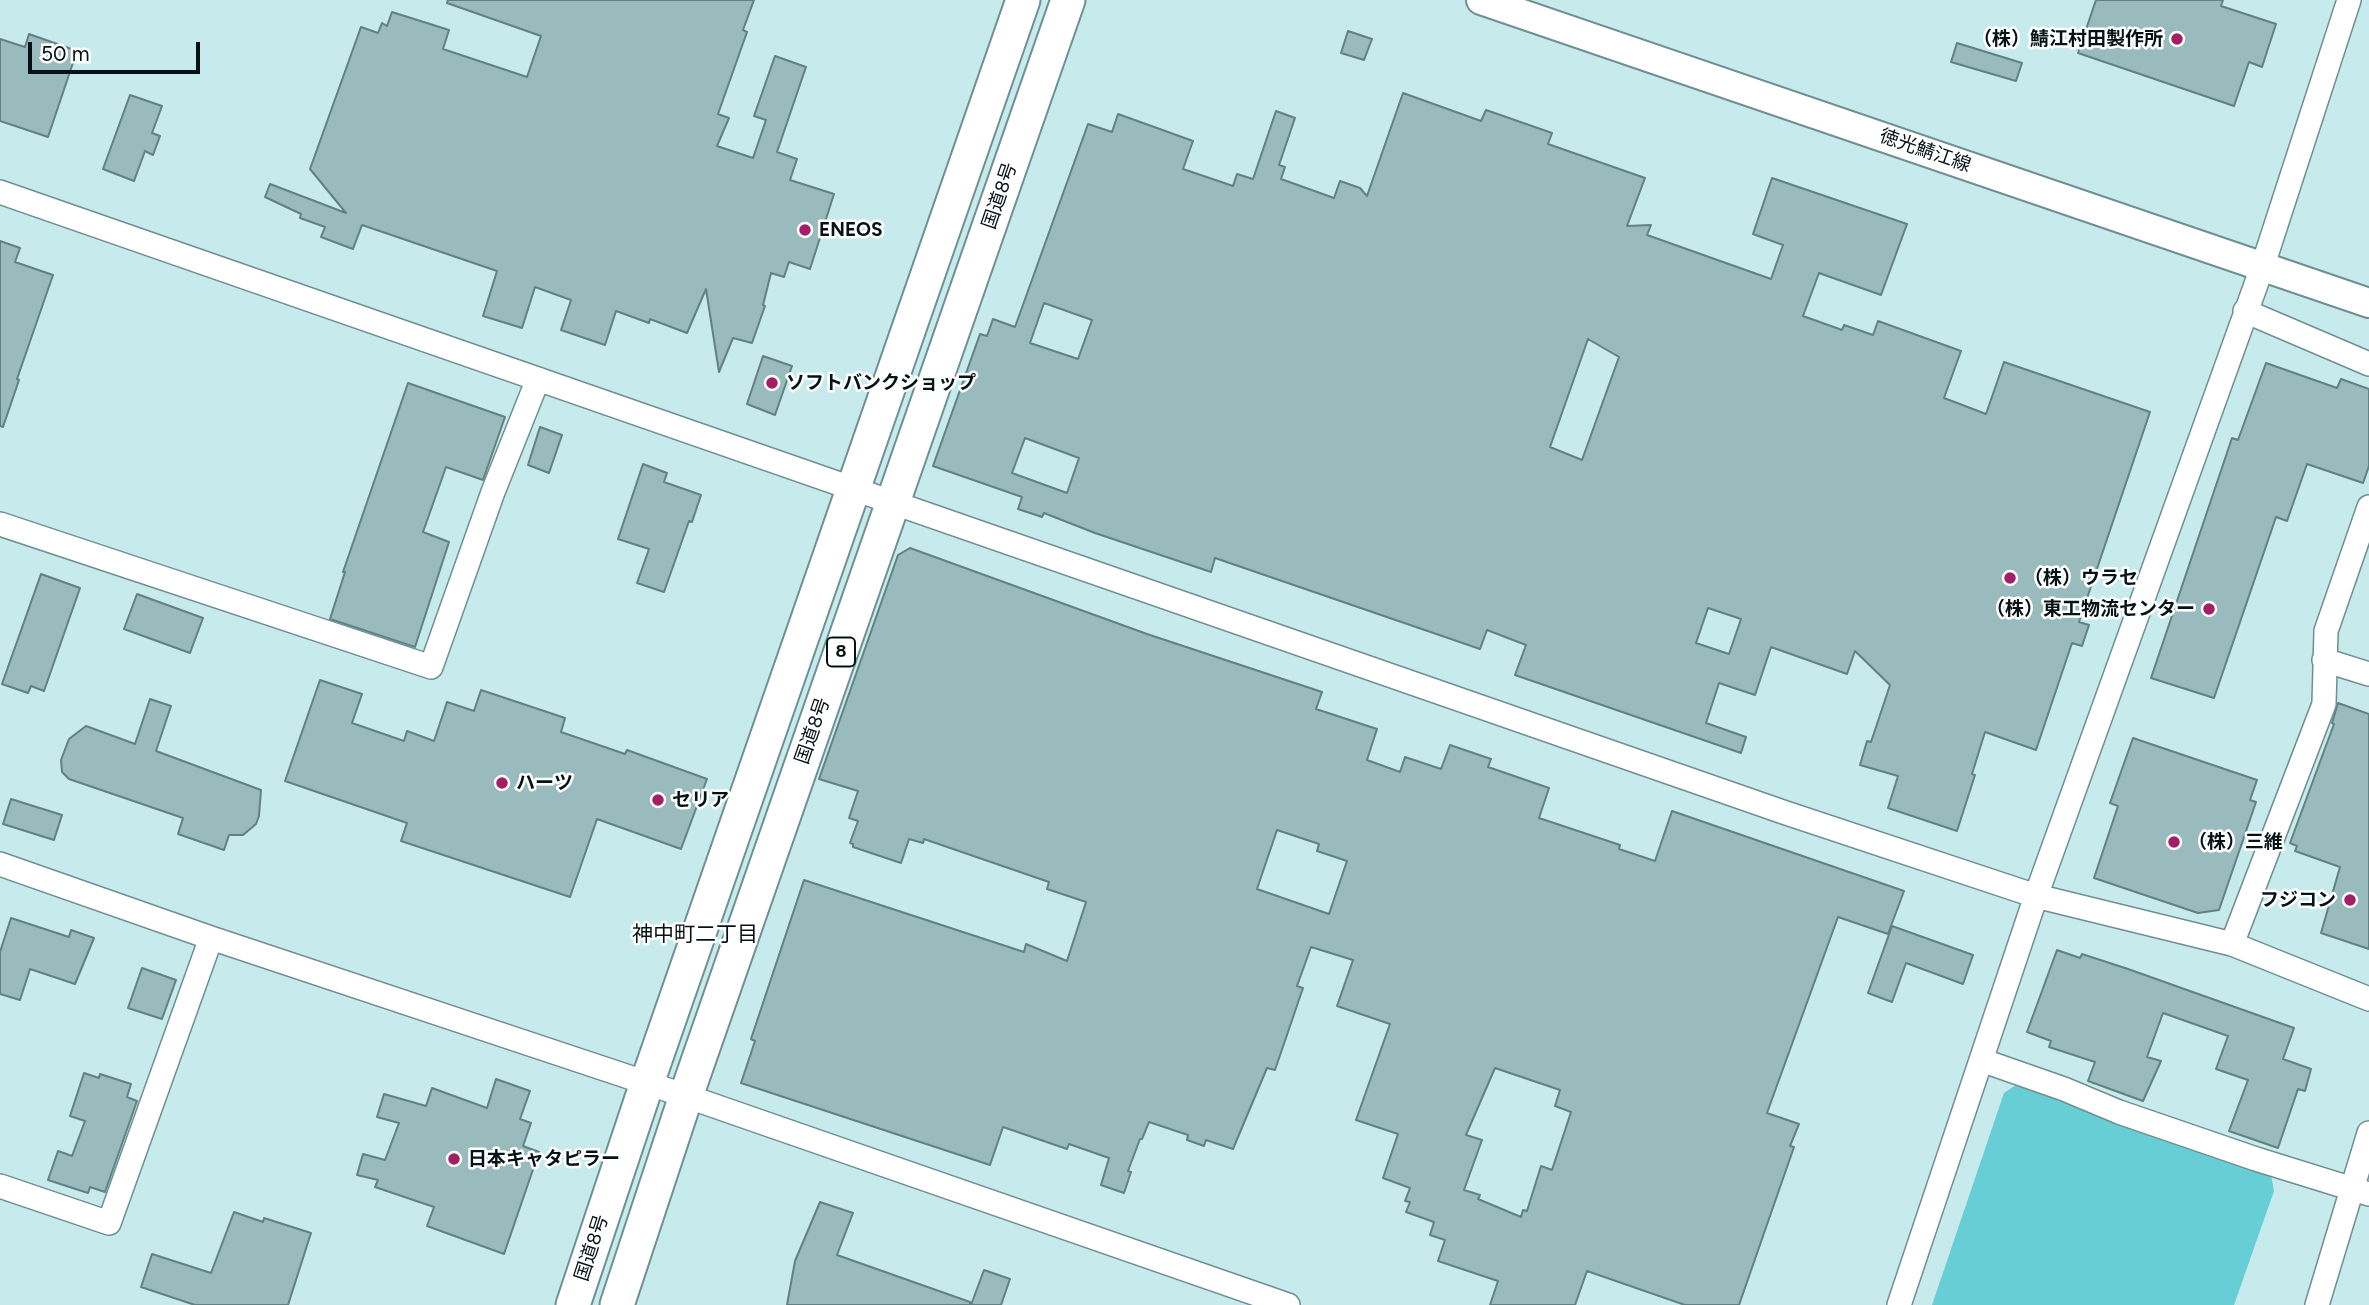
<!DOCTYPE html>
<html>
<head>
<meta charset="utf-8">
<style>
  body { margin:0 }
  #map { position:relative; width:2369px; height:1305px; overflow:hidden; background:#c7eaed; font-family:Figtree,sans-serif }
  canvas { display:block }
  .scale { position:absolute; left:28px; top:42px; width:172px; height:32px; box-sizing:border-box; border:4px solid #061314; border-top:0; padding-left:9px; font-size:21px; line-height:24px; white-space:nowrap; color:#061314; -webkit-text-stroke:5px #fff; paint-order:stroke }
</style>
</head>
<body>
<div id="map">
<canvas width="2369" height="1305"></canvas>
<div class="scale">50 m</div>
</div>
<script>
const context = document.querySelector('canvas').getContext('2d');
context.lineJoin = 'round';
function fillPath(path, color) { context.fillStyle = color; context.fill(path, 'evenodd'); }
const shape = rows => new Path2D(rows.map(r => 'M' + r).join(''));
function stroke(path, color, width, dash) { context.strokeStyle = color; context.lineWidth = width; context.lineCap = dash ? 'butt' : 'round'; context.setLineDash(dash || []); context.stroke(path); }
function write(font, color, halo, rows, align = 'center') {
  context.font = font + ' Figtree,"Noto Sans JP",sans-serif'; context.lineWidth = 5; context.setLineDash([]); context.textBaseline = 'middle'; context.strokeStyle = halo; context.fillStyle = color; for (const [text, x, y, turn = 0] of rows) {
    context.save(); context.translate(x, y); context.rotate((+turn || 0) * Math.PI / 180); context.textAlign = isNaN(turn) ? turn : align; if (halo) context.strokeText(text, 0, 0); context.fillText(text, 0, 0); context.restore();
  }
}
const green = shape([
  [2019,1083,2270,1170,2274,1191,2234,1305,1932,1305,2004,1093]
]);
const building = shape([
  [448,0,754,0,743,30,747,32,718,114,729,118,717,146,753,158,766,120,754,116,775,56,806,67,777,152,797,159,790,180,834,194,810,269,789,262,784,277,771,273,763,305,765,306,752,343,733,338,719,372,706,289,687,333,650,319,649,323,616,311,605,345,561,330,571,300,535,287,522,328,483,316,497,271,362,225,353,249,321,237,325,227,300,218,301,214,265,197,270,184,346,213,310,169,361,27,378,33,382,23,387,26,392,12,449,30,443,49,527,77,541,36,447,3,448,0],
  [2096,0,2223,0,2221,6,2276,24,2262,67,2249,62,2234,106,2078,53,2096,0],
  [1348,31,1372,39,1364,60,1341,53,1348,31],
  [29,34,77,51,48,137,0,121,0,39,25,47,29,34],
  [1957,43,2022,63,2016,81,1951,62,1957,43],
  [1403,93,1481,121,1486,110,1552,133,1548,144,1645,178,1627,226,1651,225,1647,235,1771,279,1783,245,1753,234,1772,178,1907,224,1881,295,1819,273,1803,316,1842,330,1844,325,1873,335,1878,321,1961,351,1944,398,1986,414,2004,362,2150,412,2079,622,2089,625,2082,646,2072,643,2036,750,1985,732,1972,774,1975,775,1957,831,1888,808,1898,776,1860,765,1867,741,1871,742,1890,685,1855,651,1847,674,1771,647,1755,695,1719,683,1706,723,1746,737,1741,753,1515,675,1526,645,1487,630,1480,649,1215,558,1211,572,1095,533,1044,513,1042,517,1018,509,1022,497,933,466,980,334,987,336,993,319,1015,327,1088,124,1112,132,1118,114,1193,141,1183,169,1233,186,1237,174,1253,179,1276,111,1295,118,1279,165,1285,167,1281,179,1334,198,1340,181,1360,188,1367,196,1403,93],
  [1044,303,1092,320,1078,359,1030,343,1044,303],
  [1588,339,1619,357,1582,460,1550,447,1588,339],
  [1025,438,1079,458,1067,493,1012,473,1025,438],
  [1708,608,1741,619,1729,654,1696,643,1708,608],
  [130,95,162,106,152,133,160,136,153,155,145,151,134,181,103,169,130,95],
  [0,241,20,248,15,262,53,275,17,379,19,380,3,427,0,426,0,241],
  [763,356,792,366,775,415,747,404,763,356],
  [2266,363,2337,388,2341,379,2369,389,2369,466,2363,483,2307,464,2287,521,2276,517,2214,698,2151,678,2232,438,2238,440,2266,363],
  [408,383,505,417,483,480,446,467,423,532,449,542,415,647,330,619,345,572,343,572,408,383],
  [540,427,562,435,549,473,528,465,540,427],
  [643,464,667,473,664,482,701,495,692,522,689,521,664,592,637,583,649,549,618,539,643,464],
  [910,548,1147,634,1322,692,1316,709,1377,729,1367,760,1400,772,1405,757,1441,769,1450,745,1491,759,1488,767,1549,788,1539,818,1620,845,1619,849,1655,861,1672,811,1904,891,1888,934,1838,917,1767,1113,1799,1124,1790,1146,1794,1147,1739,1305,1685,1305,1587,1271,1575,1305,1490,1305,1498,1281,1438,1261,1445,1240,1430,1235,1434,1222,1406,1212,1410,1202,1405,1201,1410,1188,1383,1178,1398,1134,1356,1120,1390,1024,1337,1006,1353,960,1311,947,1297,986,1303,988,1275,1070,1267,1068,1233,1149,1206,1140,1204,1146,1187,1140,1188,1135,1149,1122,1142,1139,1140,1139,1128,1171,1131,1172,1124,1193,1101,1185,1109,1158,1069,1144,1067,1149,1003,1127,990,1165,741,1083,755,1041,751,1039,804,880,1024,952,1026,944,1067,961,1086,902,1047,889,1049,882,924,839,923,843,909,839,901,863,853,847,853,844,850,843,858,821,849,818,858,791,819,779,898,555,910,548],
  [1277,830,1319,844,1317,851,1347,861,1329,914,1257,889,1277,830],
  [1495,1068,1560,1090,1555,1106,1571,1112,1552,1170,1541,1166,1527,1211,1523,1210,1521,1217,1478,1199,1480,1195,1464,1190,1482,1140,1466,1135,1495,1068],
  [41,574,80,588,44,691,31,686,28,693,2,684,41,574],
  [137,594,203,618,190,653,124,629,137,594],
  [320,680,362,694,352,723,404,741,407,731,434,741,447,702,474,711,481,690,565,718,561,732,625,754,627,750,707,779,681,849,597,819,570,897,401,841,407,823,285,781,320,680],
  [150,699,171,706,156,751,261,790,259,816,256,824,243,835,229,835,224,850,178,834,183,818,69,779,62,772,61,760,69,739,86,726,135,744,150,699],
  [2338,703,2369,714,2369,949,2321,933,2340,867,2295,851,2297,846,2290,843,2334,724,2332,723,2338,703],
  [2133,738,2257,780,2250,800,2256,802,2219,910,2198,913,2094,878,2118,806,2110,803,2133,738],
  [11,799,62,815,54,840,3,824,11,799],
  [11,918,69,937,71,930,94,938,75,984,30,969,20,1000,0,994,0,952,11,918],
  [1892,926,1973,955,1963,984,1906,963,1892,1002,1868,993,1892,926],
  [2057,950,2080,958,2082,954,2128,969,2294,1028,2283,1059,2311,1069,2305,1091,2298,1089,2278,1148,2229,1131,2248,1080,2216,1069,2228,1036,2163,1013,2147,1057,2161,1061,2143,1101,2088,1081,2095,1062,2049,1047,2051,1041,2027,1032,2057,950],
  [142,968,176,980,162,1019,128,1008,142,968],
  [84,1073,99,1078,100,1074,131,1084,127,1097,137,1101,105,1192,90,1187,88,1193,48,1180,58,1151,72,1156,85,1121,70,1116,84,1073],
  [496,1079,530,1091,520,1119,531,1123,523,1146,539,1152,504,1254,427,1226,434,1207,375,1187,378,1180,357,1175,363,1154,385,1160,399,1123,377,1117,384,1094,426,1106,432,1088,487,1108,496,1079],
  [820,1202,853,1213,837,1255,970,1302,970,1305,787,1305,795,1261,820,1202],
  [234,1212,263,1222,264,1218,311,1233,288,1305,195,1305,141,1287,152,1254,211,1273,234,1212],
  [984,1270,1010,1279,1001,1305,971,1305,984,1270]
]);
const minor = shape([
  [0,192,1786,813,2036,896,2232,944,2369,999],
  [2245,311,2369,364],
  [0,524,431,667,493,492,538,379],
  [2324,660,2369,674],
  [0,864,211,938,686,1096,1288,1305],
  [2232,944,2324,704,2326,631,2369,507],
  [1981,1060,2064,1089,2119,1112,2256,1159,2369,1194],
  [0,1186,109,1223,211,938],
  [1899,1305,2036,896,2263,265,2349,0],
  [2317,1305,2369,1133]
]);
const major = shape([
  [1481,0,2369,303]
]);
const highway = shape([
  [573,1305,647,1083,1023,0],
  [617,1305,686,1096,1068,0]
]);
const markers = [
  [2177,39,7,"#a41d67"],
  [805,230,7,"#a41d67"],
  [772,383,7,"#a41d67"],
  [2010,578,7,"#a41d67"],
  [2209,609,7,"#a41d67"],
  [502,783,7,"#a41d67"],
  [658,800,7,"#a41d67"],
  [2174,842,7,"#a41d67"],
  [2350,900,7,"#a41d67"],
  [454,1159,7,"#a41d67"]
];
const shields = [
  [841,652,28]
];
const shieldNames = [
  ["8",841,652]
];
const poiNames = [
  ["（株）鯖江村田製作所",2163,39,"right"],
  ["ENEOS",819,230],
  ["ソフトバンクショップ",786,383],
  ["（株）ウラセ",2024,578],
  ["（株）東工物流センター",2195,609,"right"],
  ["ハーツ",516,783],
  ["セリア",672,800],
  ["（株）三維",2188,842],
  ["フジコン",2336,900,"right"],
  ["日本キャタピラー",468,1159]
];
const streetNames = [
  ["徳光鯖江線",1925,151,19],
  ["国道8号",1000,196,-71],
  ["国道8号",813,731,-71],
  ["国道8号",592,1248,-72]
];
const neighbourhoodNames = [
  ["神中町二丁目",695,935]
];
fillPath(green, '#67ced6');
fillPath(building, '#99bbbd');
stroke(building, '#618183', 2);
stroke(minor, '#6f8f92', 26);
stroke(major, '#6f8f92', 32);
stroke(highway, '#6f8f92', 37);
stroke(minor, '#fff', 23);
stroke(major, '#fff', 28);
stroke(highway, '#fff', 33);
for (const [x, y, r, color] of markers) { const dot = new Path2D(); dot.arc(x, y, r, 0, 2 * Math.PI); context.fillStyle = color; context.fill(dot); stroke(dot, '#fff', 2.5); }
for (const [x, y, w] of shields) { const box = new Path2D(); box.roundRect(x - w / 2, y - 14.5, w, 29, 5); context.fillStyle = '#fff'; context.fill(box); stroke(box, '#061314', 2); }
write('bold 18px', '#061314', null, shieldNames);
write('bold 19px', '#061314', '#fff', poiNames, 'left');
write('19px', '#061314', '#fff', streetNames);
write('21px', '#061314', '#fff', neighbourhoodNames);
</script>
</body>
</html>
